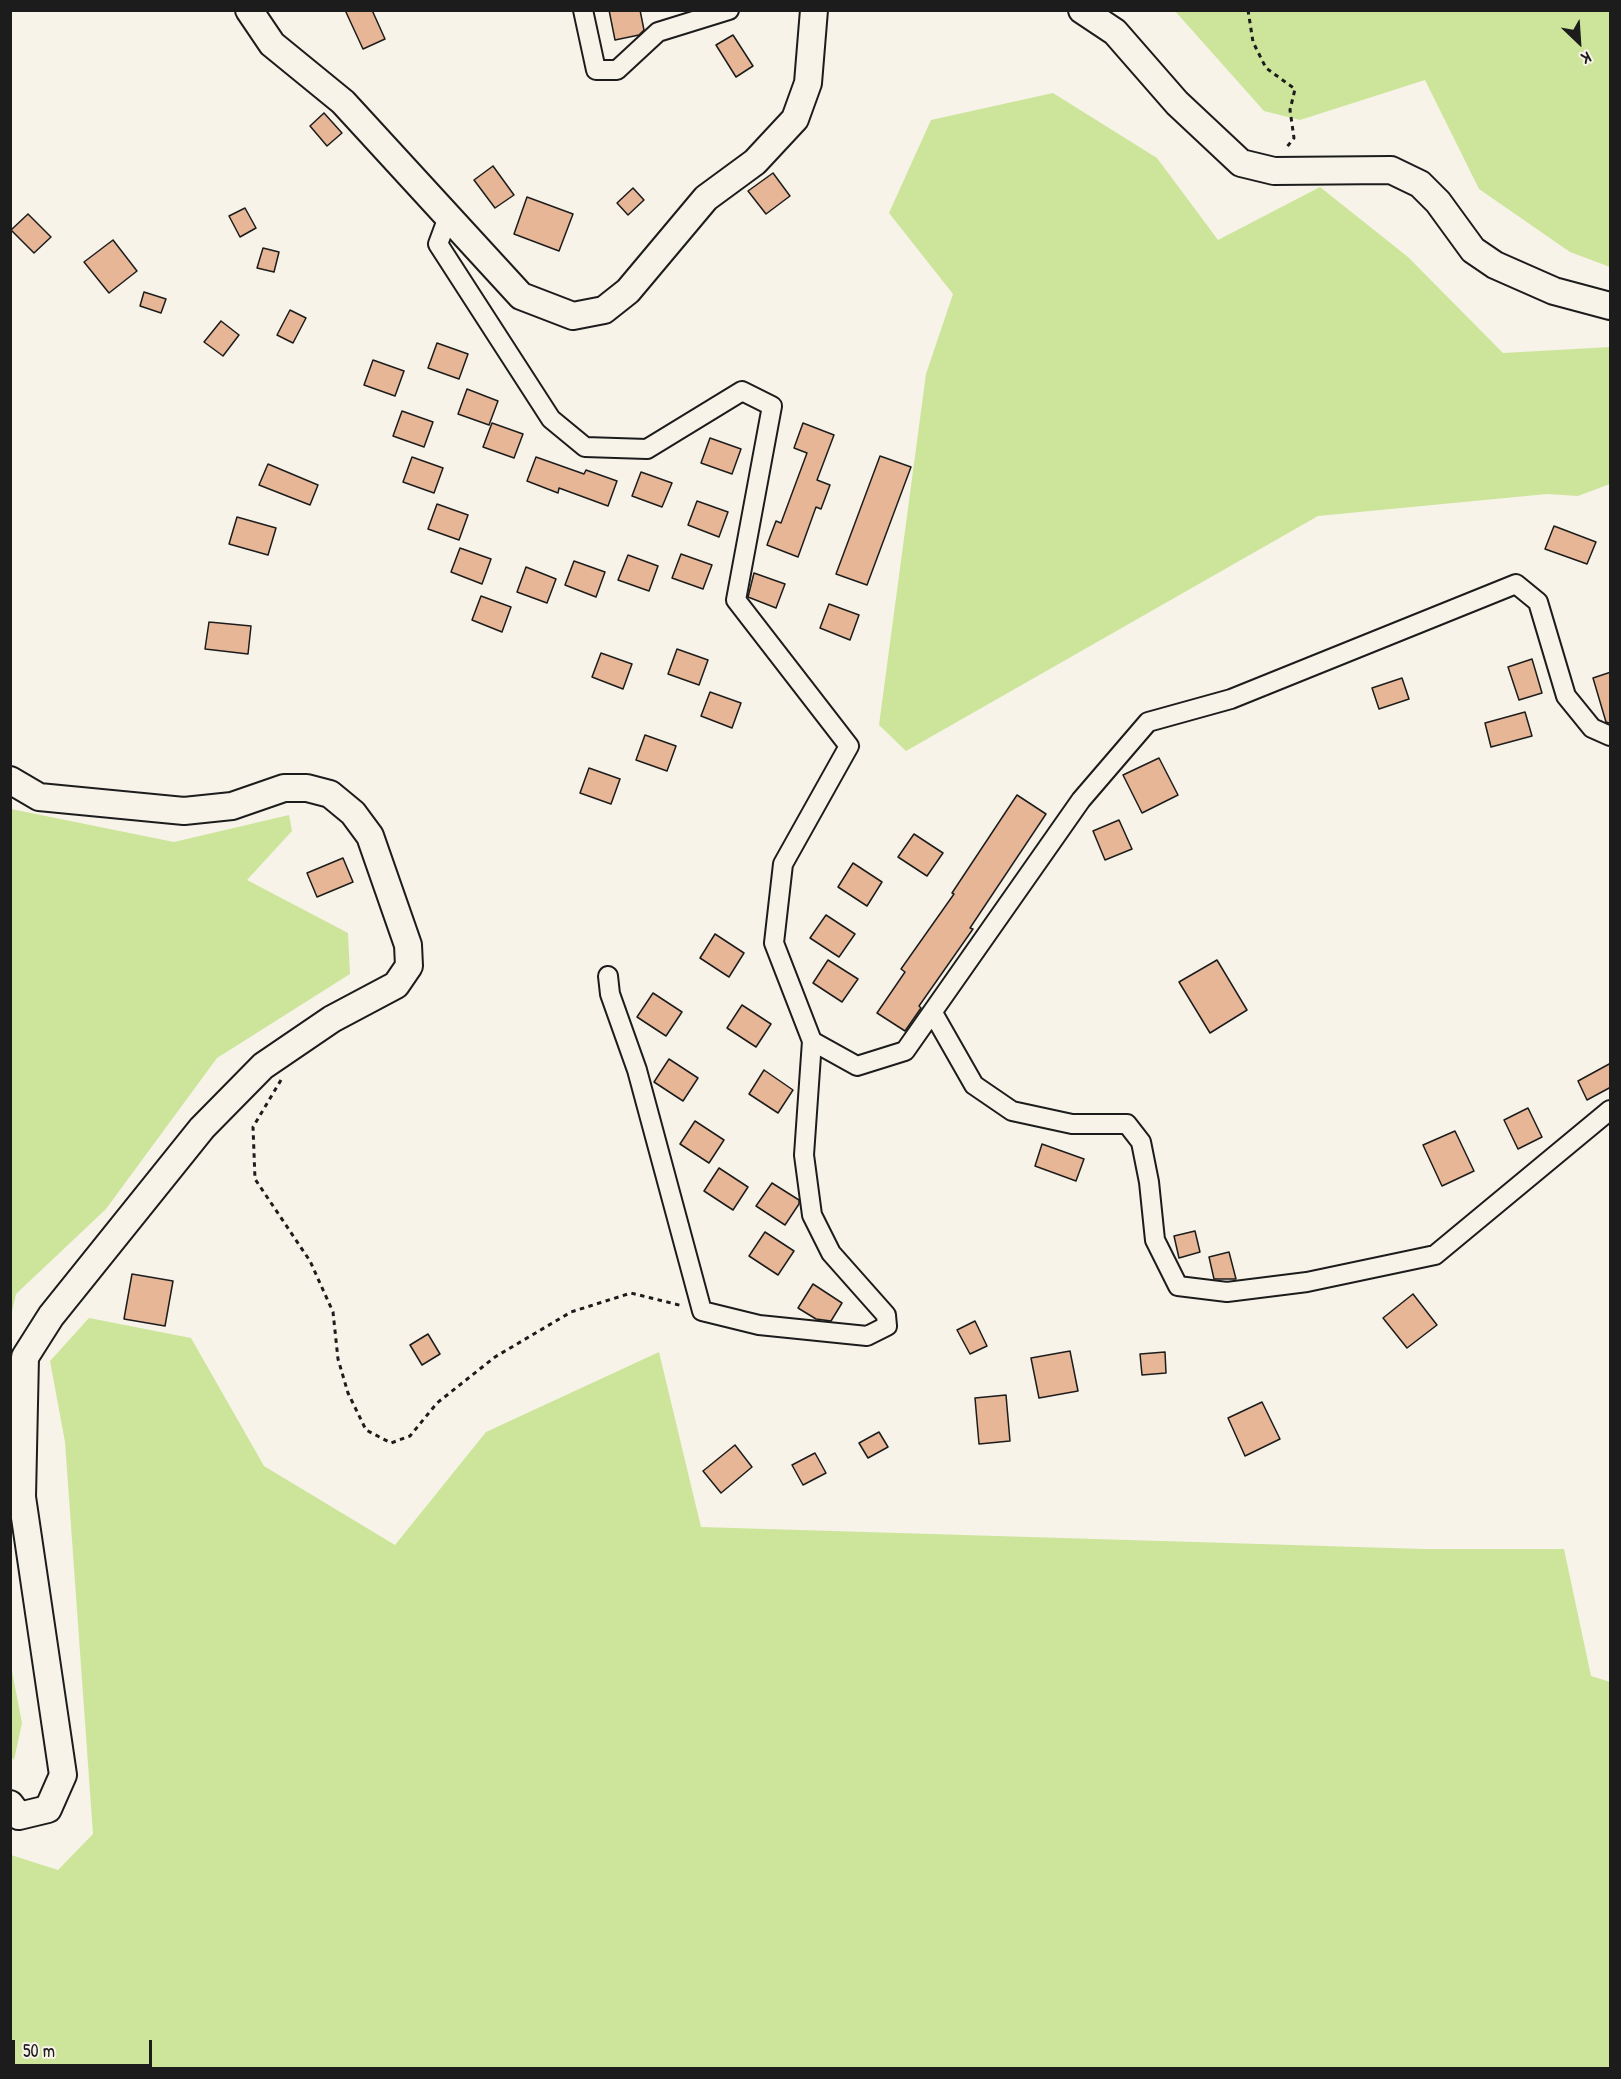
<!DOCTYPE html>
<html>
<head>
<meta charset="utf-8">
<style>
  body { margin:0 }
  #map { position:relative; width:1621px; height:2079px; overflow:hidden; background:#f7f3e8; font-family:"Patrick Hand",sans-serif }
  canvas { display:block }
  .frame { position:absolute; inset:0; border:12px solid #1c1c1c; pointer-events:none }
  .north { position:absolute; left:1549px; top:12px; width:60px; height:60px; -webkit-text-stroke:4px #f7f3e8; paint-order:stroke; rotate:155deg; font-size:16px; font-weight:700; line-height:24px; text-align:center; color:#1c1c1c }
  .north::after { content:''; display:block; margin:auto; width:21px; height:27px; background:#1c1c1c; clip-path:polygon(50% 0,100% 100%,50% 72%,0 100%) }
  .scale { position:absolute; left:12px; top:2040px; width:140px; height:27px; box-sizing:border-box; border:3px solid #1c1c1c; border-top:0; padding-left:8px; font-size:18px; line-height:21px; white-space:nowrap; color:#1c1c1c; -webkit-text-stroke:4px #f7f3e8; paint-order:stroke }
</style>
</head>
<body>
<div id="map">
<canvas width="1621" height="2079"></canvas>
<div class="frame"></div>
<div class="north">K</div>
<div class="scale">50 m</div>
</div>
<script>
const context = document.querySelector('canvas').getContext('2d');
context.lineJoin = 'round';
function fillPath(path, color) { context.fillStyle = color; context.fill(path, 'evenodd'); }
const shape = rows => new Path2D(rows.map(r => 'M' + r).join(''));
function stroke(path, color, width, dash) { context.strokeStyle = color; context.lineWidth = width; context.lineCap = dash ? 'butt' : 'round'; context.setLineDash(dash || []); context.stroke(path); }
const green = shape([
  [1175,11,1610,11,1610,267,1570,252,1479,189,1425,80,1300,120,1264,111],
  [1053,93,1157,158,1218,240,1320,187,1408,257,1503,353,1610,347,1610,484,1578,496,1547,494,1318,516,906,751,879,725,926,374,953,294,889,213,931,120],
  [11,809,174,842,289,815,292,831,247,880,348,933,350,974,217,1058,106,1209,16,1294,11,1316],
  [89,1318,191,1338,264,1466,395,1545,486,1432,659,1352,701,1527,1424,1549,1564,1549,1591,1676,1610,1682,1610,2068,11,2068,11,1855,58,1870,93,1834,65,1442,50,1361],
  [11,1666,22,1723,14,1760,10,1756]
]);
const building = shape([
  [345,10,372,10,385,39,363,49,345,10],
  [609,10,640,10,644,30,639,35,615,40,609,10],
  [733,35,753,66,736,77,716,45,733,35],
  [324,113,342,133,327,146,310,126,324,113],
  [493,166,514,195,495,208,474,180,493,166],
  [773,173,790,196,766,214,748,191,773,173],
  [633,188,644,200,628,215,617,203,633,188],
  [527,197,573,214,559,251,514,234,527,197],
  [245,208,256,228,240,237,229,216,245,208],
  [28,214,51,237,34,253,11,230,28,214],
  [113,240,137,271,109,293,84,262,113,240],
  [263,248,279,252,274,272,257,268,263,248],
  [144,292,166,299,161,313,140,306,144,292],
  [290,310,306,318,293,343,277,335,290,310],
  [221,321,239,335,223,356,204,342,221,321],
  [437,343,468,354,459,379,428,368,437,343],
  [373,360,404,371,395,396,364,385,373,360],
  [467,389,498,401,489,425,458,414,467,389],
  [402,411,433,422,424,447,393,436,402,411],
  [492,423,523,434,514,458,483,447,492,423],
  [803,423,834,435,817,480,830,485,821,509,816,507,798,557,767,545,776,521,781,523,807,453,794,448,803,423],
  [710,438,741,449,732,474,701,463,710,438],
  [880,456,911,467,867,585,836,574,880,456],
  [412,457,443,468,434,493,403,482,412,457],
  [536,457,584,474,586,470,617,481,608,506,559,488,558,493,527,481,536,457],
  [268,464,318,485,310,505,259,485,268,464],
  [641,472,672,483,662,507,632,496,641,472],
  [697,501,728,512,719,537,688,525,697,501],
  [437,504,468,515,459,540,428,529,437,504],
  [237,517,276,528,268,555,229,544,237,517],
  [1554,526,1596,542,1587,564,1545,549,1554,526],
  [460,548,491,559,482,584,451,572,460,548],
  [681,554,712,565,703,589,672,578,681,554],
  [628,555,658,566,649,591,618,580,628,555],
  [574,561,605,572,596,597,565,585,574,561],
  [526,567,556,579,547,603,517,592,526,567],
  [754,573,785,584,776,608,748,597,754,573],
  [481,596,511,607,502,632,472,620,481,596],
  [829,604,859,615,850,640,820,628,829,604],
  [209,622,251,626,248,654,205,649,209,622],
  [677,649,708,660,699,685,668,674,677,649],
  [601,653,632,664,623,689,592,677,601,653],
  [1532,659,1542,693,1519,700,1508,667,1532,659],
  [1611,672,1611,723,1609,723,1606,722,1593,678,1611,672],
  [1402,678,1409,699,1379,709,1372,688,1402,678],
  [710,692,741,703,732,728,701,716,710,692],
  [1525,712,1532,736,1491,747,1485,723,1525,712],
  [645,735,676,746,667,771,636,760,645,735],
  [1159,758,1178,795,1142,813,1123,775,1159,758],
  [589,768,620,779,611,804,580,793,589,768],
  [1017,795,1046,814,970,928,973,929,919,1006,921,1008,905,1031,877,1013,905,972,901,969,954,894,952,893,1017,795],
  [1119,820,1132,849,1105,860,1093,831,1119,820],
  [914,834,943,853,927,876,898,857,914,834],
  [343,858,353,882,317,897,307,873,343,858],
  [853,863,882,882,867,906,838,887,853,863],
  [826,915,855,934,839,957,810,938,826,915],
  [715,934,744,953,729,977,700,958,715,934],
  [828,960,858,979,842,1002,813,983,828,960],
  [1217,960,1247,1010,1210,1033,1179,982,1217,960],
  [653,993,682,1012,666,1036,637,1017,653,993],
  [742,1005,771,1024,756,1047,727,1028,742,1005],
  [669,1059,698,1078,683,1101,654,1082,669,1059],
  [1611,1063,1611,1087,1587,1100,1578,1081,1611,1063],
  [764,1070,793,1090,778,1113,749,1094,764,1070],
  [1528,1108,1542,1137,1518,1149,1504,1120,1528,1108],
  [695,1121,724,1140,709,1163,680,1144,695,1121],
  [1455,1131,1474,1171,1442,1186,1423,1145,1455,1131],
  [1042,1144,1084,1159,1076,1181,1035,1166,1042,1144],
  [719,1168,748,1187,733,1210,704,1191,719,1168],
  [772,1183,799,1200,799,1204,785,1225,756,1206,772,1183],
  [1195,1231,1200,1252,1179,1258,1174,1236,1195,1231],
  [765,1232,794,1251,778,1275,749,1256,765,1232],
  [1229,1252,1236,1279,1214,1279,1209,1257,1229,1252],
  [132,1274,173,1281,165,1326,124,1319,132,1274],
  [813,1284,842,1303,831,1321,816,1319,798,1308,813,1284],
  [1413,1294,1437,1325,1407,1348,1383,1318,1413,1294],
  [975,1321,987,1346,970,1354,957,1330,975,1321],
  [428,1334,440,1354,422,1365,410,1345,428,1334],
  [1070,1351,1078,1391,1039,1398,1031,1358,1070,1351],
  [1165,1352,1166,1373,1142,1375,1140,1354,1165,1352],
  [1006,1395,1010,1441,979,1444,975,1398,1006,1395],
  [1262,1402,1280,1439,1245,1456,1228,1418,1262,1402],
  [879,1432,888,1447,868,1458,859,1443,879,1432],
  [735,1445,752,1467,721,1493,703,1471,735,1445],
  [815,1453,826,1473,803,1485,792,1465,815,1453]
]);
const path = shape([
  [1248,10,1253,42,1266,68,1295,89,1290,110,1294,138,1286,148],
  [281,1080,253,1127,255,1179,310,1261,333,1312,338,1359,348,1393,366,1430,391,1443,410,1436,437,1403,495,1357,571,1312,631,1293,683,1306]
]);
const street = shape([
  [583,10,596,70,617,70,658,32,729,10],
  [448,217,438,244,551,419,585,447,647,449,742,391,772,406,736,600,849,746,783,864,774,943,812,1041,857,1066,905,1051,1081,800,1148,722,1231,699,1516,584,1538,602,1566,696,1592,728,1610,736],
  [608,976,610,994,637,1070,702,1311,759,1325,867,1336,887,1326,886,1315,831,1253,812,1215,804,1155,812,1041],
  [933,1013,974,1085,1012,1111,1072,1124,1127,1124,1141,1142,1149,1182,1155,1240,1178,1286,1227,1292,1307,1282,1435,1255,1610,1110]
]);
const secondary = shape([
  [249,10,272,44,343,102,521,296,573,316,604,310,628,291,706,198,755,162,795,119,808,83,814,10],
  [1082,10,1115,32,1177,103,1241,163,1274,171,1391,170,1420,184,1438,202,1473,250,1495,265,1554,291,1610,306],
  [10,780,39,797,184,811,232,806,284,788,307,788,330,794,353,813,370,836,408,945,409,966,396,985,332,1019,263,1066,202,1128,51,1316,25,1357,22,1497,63,1775,48,1809,19,1816,10,1804]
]);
fillPath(green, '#cce59b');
fillPath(building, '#e6b697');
stroke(building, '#1c1c1c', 1.5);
stroke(street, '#1c1c1c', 22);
stroke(secondary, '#1c1c1c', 30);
stroke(path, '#1c1c1c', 3, [4.5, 4.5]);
stroke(street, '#f7f3e8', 18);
stroke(secondary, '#f7f3e8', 26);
</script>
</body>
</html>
